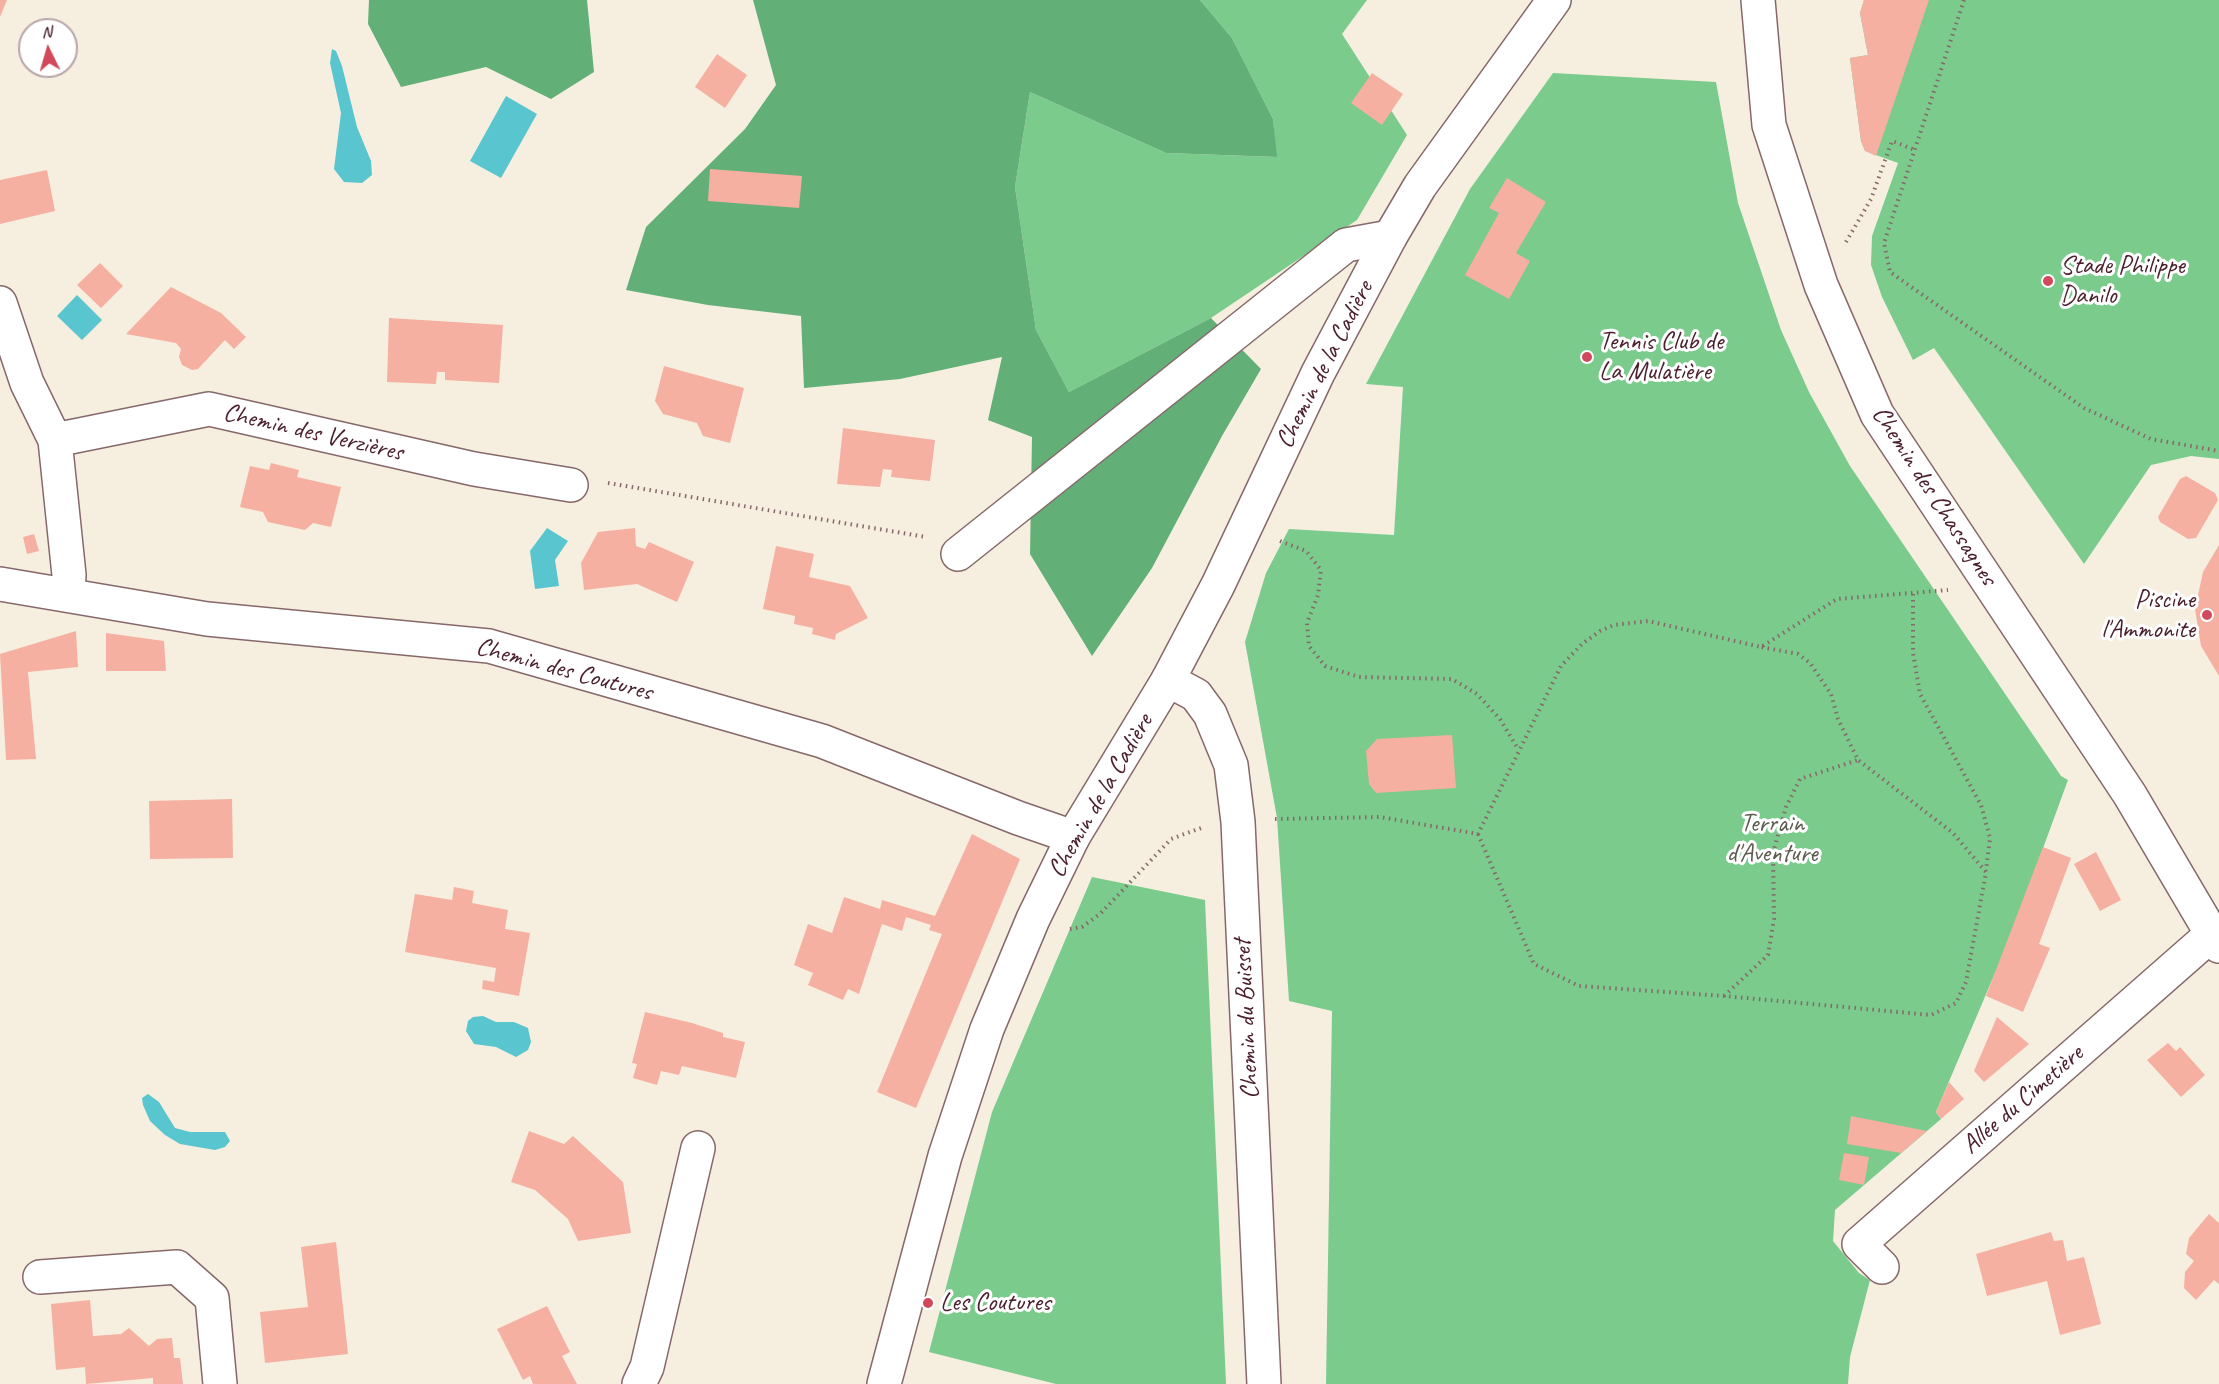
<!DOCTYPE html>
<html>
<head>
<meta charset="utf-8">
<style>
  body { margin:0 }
  #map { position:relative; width:2219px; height:1384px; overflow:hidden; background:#f6efdf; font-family:Caveat,sans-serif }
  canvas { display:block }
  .north { position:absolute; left:18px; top:18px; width:60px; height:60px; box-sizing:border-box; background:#fff; border:2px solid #b7a5aa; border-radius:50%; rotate:355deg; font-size:16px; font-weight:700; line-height:24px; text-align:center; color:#4a1f2b }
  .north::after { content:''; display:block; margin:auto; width:21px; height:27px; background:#d1495b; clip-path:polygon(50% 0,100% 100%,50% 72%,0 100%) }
</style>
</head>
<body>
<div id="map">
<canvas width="2219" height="1384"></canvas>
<div class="north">N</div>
</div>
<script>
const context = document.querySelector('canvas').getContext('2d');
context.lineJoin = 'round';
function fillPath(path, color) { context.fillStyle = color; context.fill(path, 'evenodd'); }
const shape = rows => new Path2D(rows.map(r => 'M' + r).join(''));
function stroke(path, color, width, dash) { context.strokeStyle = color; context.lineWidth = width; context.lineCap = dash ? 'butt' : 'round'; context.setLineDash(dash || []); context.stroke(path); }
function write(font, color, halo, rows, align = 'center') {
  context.font = font + ' Caveat,sans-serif'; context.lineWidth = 6; context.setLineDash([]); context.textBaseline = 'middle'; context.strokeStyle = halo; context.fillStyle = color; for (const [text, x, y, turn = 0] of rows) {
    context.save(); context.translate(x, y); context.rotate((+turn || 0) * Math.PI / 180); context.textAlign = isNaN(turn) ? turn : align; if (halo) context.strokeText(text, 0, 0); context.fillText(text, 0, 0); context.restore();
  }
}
const green = shape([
  [1200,0,1367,0,1342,34,1407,135,1357,220,1211,318,1069,392,1036,330,1015,187,1030,92,1166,153,1276,157,1273,119,1232,38],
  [1864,0,2219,0,2219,459,2191,456,2151,465,2084,564,1934,348,1913,360,1882,297,1871,265,1872,236,1898,163,1865,151,1861,141,1850,58,1868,55,1860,13],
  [1553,73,1716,82,1738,203,1781,330,1809,392,1850,466,2061,776,2068,780,2012,933,1936,1112,1941,1119,1835,1210,1833,1241,1859,1273,1870,1280,1850,1357,1848,1384,1326,1384,1332,1011,1289,1001,1277,818,1245,642,1266,573,1289,529,1394,535,1403,387,1366,384,1470,189],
  [1092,877,1205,900,1226,1384,1056,1384,929,1352,992,1112]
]);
const forest = shape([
  [369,0,587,0,594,72,551,99,486,67,401,87,368,24],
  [753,0,1200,0,1232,38,1273,119,1277,157,1166,153,1030,92,1015,187,1036,330,1069,392,1211,318,1261,369,1222,436,1152,568,1092,656,1030,554,1032,437,988,420,1002,357,900,379,804,388,801,316,708,305,626,290,646,227,745,129,776,85]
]);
const water = shape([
  [332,49,336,51,342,66,357,127,371,161,372,175,362,183,344,182,334,169,341,113,330,63],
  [506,96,537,114,501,178,470,161],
  [77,295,102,320,82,340,57,316],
  [547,528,568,541,555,560,559,586,535,589,530,551],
  [483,1016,496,1022,514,1022,528,1028,531,1042,528,1050,516,1057,496,1047,474,1044,466,1031,468,1021,473,1017],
  [148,1094,159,1102,175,1128,190,1132,225,1132,230,1141,225,1147,215,1150,180,1144,165,1135,150,1121,143,1105,142,1098]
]);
const building = shape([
  [0,0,7,0,0,17],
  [1864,0,1929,0,1876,156,1865,151,1861,141,1850,58,1868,55,1860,13],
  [717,54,747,75,725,108,695,87],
  [1372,73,1403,94,1382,125,1351,103],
  [710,169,802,176,799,208,708,201],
  [47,170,55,211,0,224,0,180],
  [1507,178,1546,202,1516,253,1530,261,1509,299,1465,275,1499,213,1489,208],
  [100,263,123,286,101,308,77,285],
  [171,287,221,313,246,337,234,349,225,340,198,369,192,370,182,365,179,357,181,349,176,343,126,334],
  [389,318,503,325,499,383,445,380,445,372,437,372,436,384,387,382],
  [664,366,744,388,730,443,703,436,697,423,663,414,655,401],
  [843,428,935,440,930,481,891,477,892,470,883,469,880,487,837,484],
  [271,463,299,470,297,477,341,487,331,527,313,523,305,530,268,522,263,512,240,507,250,466,269,470],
  [2186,476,2215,493,2218,500,2196,538,2188,539,2160,522,2158,517,2180,479],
  [635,528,636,546,645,549,649,542,694,562,677,602,637,584,584,590,581,563,598,532],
  [34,534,39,551,27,554,23,537],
  [2219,545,2219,676,2201,646,2195,609,2203,572],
  [776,546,814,554,809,577,850,586,868,618,836,634,835,640,812,634,813,628,794,624,795,616,763,609],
  [76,631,78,667,28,672,36,759,6,760,0,654],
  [106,633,164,641,166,671,106,671],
  [1452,735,1456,788,1376,793,1369,784,1366,751,1377,739],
  [232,799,233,858,150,859,149,801],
  [972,834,1020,859,916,1108,877,1092,942,934,929,930,931,925,906,917,902,931,882,924,859,994,848,989,843,1000,808,985,813,973,794,965,808,924,832,933,844,897,880,909,882,900,935,916],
  [2043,847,2071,858,2039,944,2050,948,2023,1012,1986,996],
  [2096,852,2121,900,2100,911,2074,864],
  [454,887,474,891,472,903,508,910,505,929,530,933,519,996,482,989,483,980,494,982,496,968,405,952,415,894,452,900],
  [645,1012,692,1023,723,1033,723,1037,745,1042,736,1078,682,1066,679,1075,661,1071,657,1085,633,1078,637,1064,632,1063],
  [1997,1017,2029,1044,1984,1082,1974,1071],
  [2168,1043,2176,1051,2180,1047,2205,1075,2181,1097,2147,1060],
  [1949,1082,1964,1099,1941,1119,1936,1112],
  [1851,1116,1927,1131,1901,1153,1847,1144],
  [529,1131,564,1144,573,1136,623,1182,631,1233,578,1241,568,1219,535,1190,511,1182],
  [1844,1153,1869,1157,1864,1185,1839,1180],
  [2209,1214,2219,1223,2219,1284,2214,1280,2196,1300,2184,1288,2185,1272,2194,1261,2186,1254,2189,1238],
  [2051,1232,2054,1241,2063,1240,2067,1261,2084,1257,2101,1324,2060,1335,2047,1281,1987,1296,1976,1254],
  [336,1242,348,1354,265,1363,260,1312,308,1307,301,1247],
  [90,1300,93,1336,121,1334,129,1328,149,1346,157,1339,172,1338,174,1358,180,1358,183,1384,153,1384,153,1378,86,1384,85,1367,56,1370,51,1304],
  [547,1306,570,1352,562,1356,577,1384,533,1384,530,1376,523,1380,497,1329]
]);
const path = shape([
  [1964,0,1884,243,1890,272,2084,408,2151,439,2219,451],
  [1846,242,1871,199,1892,141,1915,150],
  [608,483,926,537],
  [1280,541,1306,551,1321,570,1318,595,1307,623,1309,646,1325,666,1359,677,1452,679,1477,694,1500,719,1518,749],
  [1913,594,1913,653,1920,694,1981,805,1990,838,1986,871],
  [1275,819,1380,817,1478,834,1561,666,1582,644,1600,631,1614,625,1648,621,1761,647,1837,599,1948,590],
  [1478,834,1534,964,1579,986,1724,996,1931,1015,1956,1003,1966,982,1986,872,1953,833,1858,760,1838,719,1831,694,1810,663,1798,654,1761,647],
  [1070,929,1082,927,1101,913,1171,839,1201,828],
  [1724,996,1768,955,1774,919,1773,853,1786,807,1800,779,1858,760]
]);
const minor = shape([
  [0,303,27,383,55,440,69,575,68,595],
  [55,440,209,409,474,469,571,485],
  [958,554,1346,245,1390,237],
  [0,584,207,619,489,646,822,741,1018,818,1073,837],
  [1168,680,1196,695,1210,714,1231,765,1238,822,1264,1384],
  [1882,1267,1859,1244,2211,935],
  [40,1277,177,1267,212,1298,220,1384],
  [639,1384,647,1367,698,1148]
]);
const tertiary = shape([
  [884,1384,945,1156,987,1029,1033,919,1073,837,1168,680,1218,585,1318,373,1390,237,1420,186,1554,0]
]);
const secondary = shape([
  [1758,0,1769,125,1821,285,1877,414,2130,795,2219,946]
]);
const markers = [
  [2048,281,6,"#d1495b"],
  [1587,357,6,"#d1495b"],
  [2207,615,6,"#d1495b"],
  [928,1303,6,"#d1495b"]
];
const poiNames = [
  ["Stade Philippe",2060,266],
  ["Danilo",2060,296],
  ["Tennis Club de",1599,342],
  ["La Mulatière",1599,372],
  ["Piscine",2195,600,"right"],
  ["l'Ammonite",2195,630,"right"],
  ["Les Coutures",940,1303]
];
const streetNames = [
  ["Chemin de la Cadière",1325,365,-63],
  ["Chemin des Verzières",313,433,13],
  ["Chemin des Chassagnes",1934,496,57],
  ["Chemin des Coutures",564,670,15],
  ["Chemin de la Cadière",1101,796,-60],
  ["Chemin du Buisset",1247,1019,-93],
  ["Allée du Cimetière",2023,1100,-41]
];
const parkNames = [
  ["Terrain",1772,824],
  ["d'Aventure",1772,854]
];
fillPath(green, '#7acb8c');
fillPath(forest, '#63af78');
fillPath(water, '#58c5cf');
fillPath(building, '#f5b0a1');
stroke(minor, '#86686a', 36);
stroke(tertiary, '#86686a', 36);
stroke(secondary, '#86686a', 36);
stroke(path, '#86686a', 4, [1.5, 4.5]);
stroke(minor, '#fff', 33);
stroke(tertiary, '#fff', 33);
stroke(secondary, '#fff', 33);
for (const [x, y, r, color] of markers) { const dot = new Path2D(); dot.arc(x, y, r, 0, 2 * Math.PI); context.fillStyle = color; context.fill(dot); stroke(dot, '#fff', 2); }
write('26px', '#4a1f2b', '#fff', poiNames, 'left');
write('26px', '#4a1f2b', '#fff', streetNames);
write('26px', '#5b5b4d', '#fff', parkNames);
</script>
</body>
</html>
